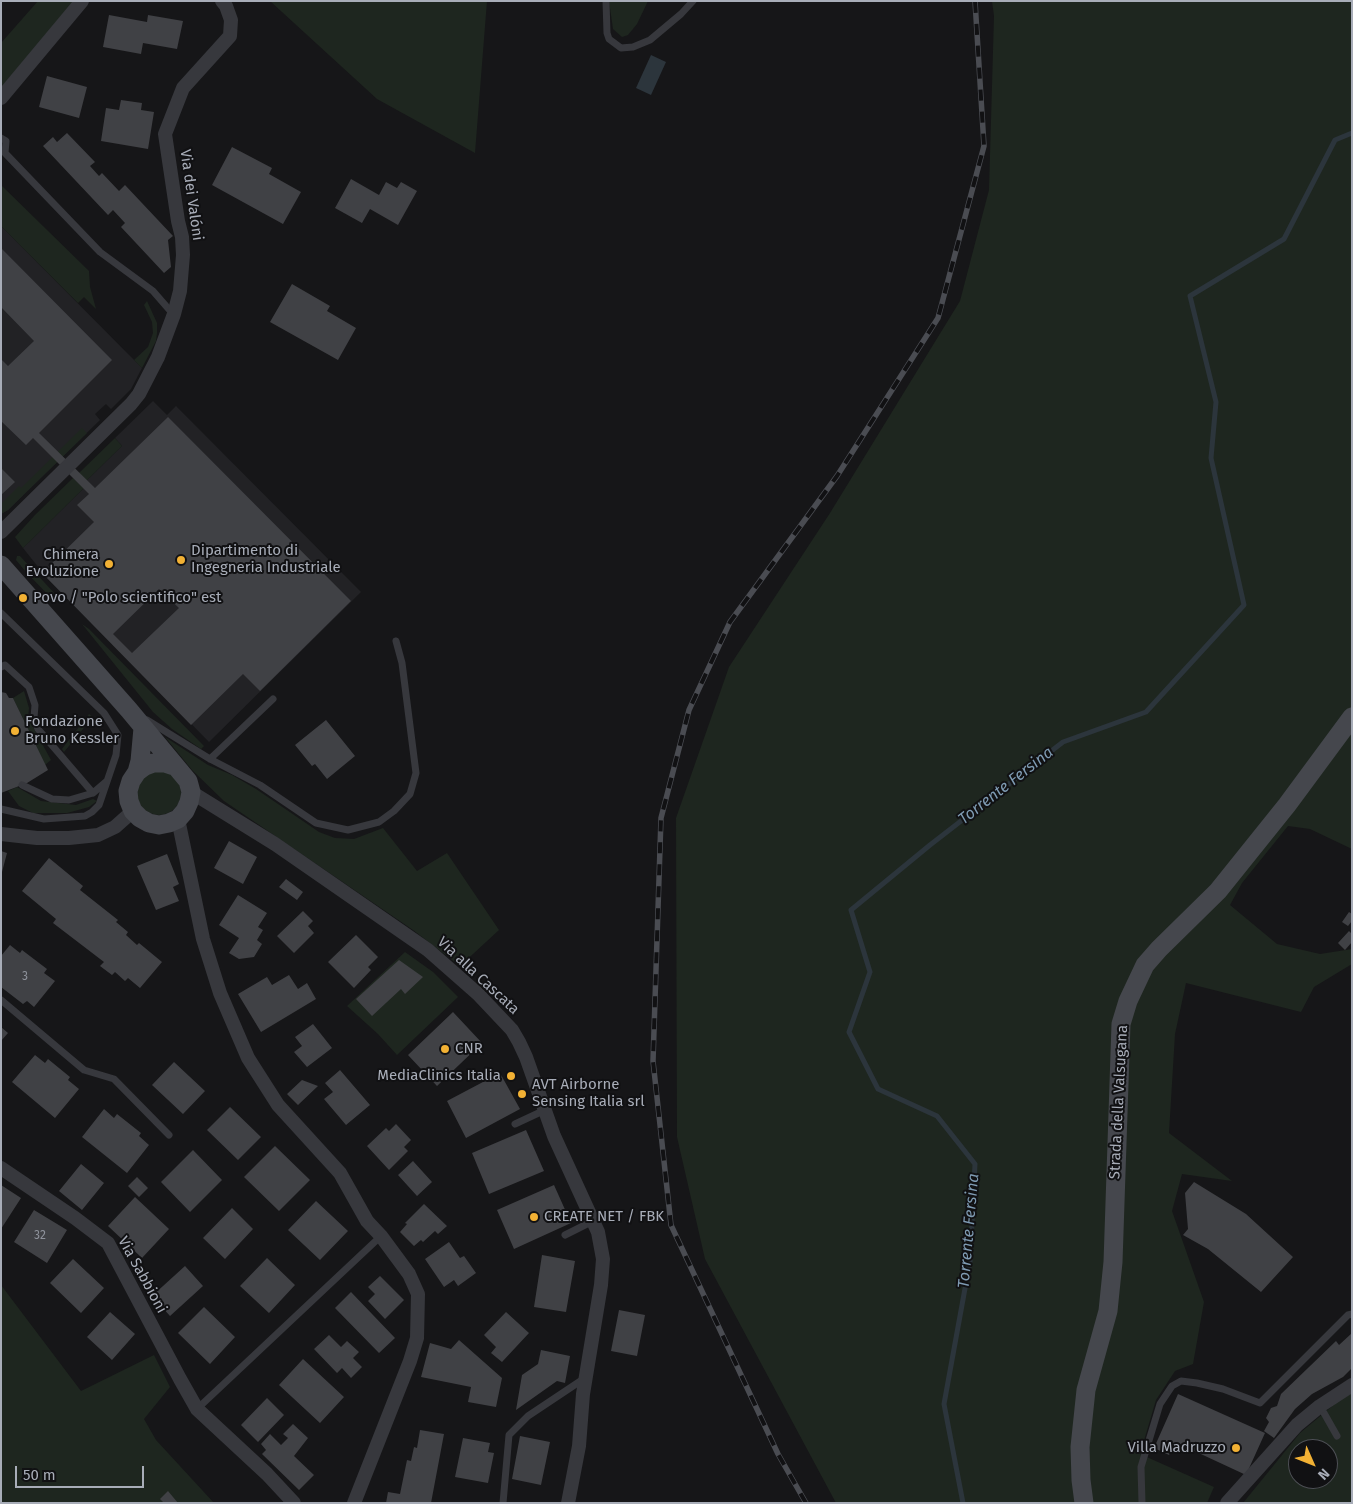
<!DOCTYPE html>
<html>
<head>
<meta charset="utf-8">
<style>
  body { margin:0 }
  #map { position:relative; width:1353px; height:1504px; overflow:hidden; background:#161618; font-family:"Fira Sans",sans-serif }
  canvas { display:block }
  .frame { position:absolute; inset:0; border:2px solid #a8adb8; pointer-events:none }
  .north { position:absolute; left:1288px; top:1439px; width:50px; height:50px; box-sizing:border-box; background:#111113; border:1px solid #4d4f55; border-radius:50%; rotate:134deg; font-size:14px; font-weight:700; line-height:20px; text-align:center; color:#a8adb8 }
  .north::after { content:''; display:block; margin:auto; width:18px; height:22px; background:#f2b134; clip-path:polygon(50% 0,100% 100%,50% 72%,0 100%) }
  .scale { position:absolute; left:15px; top:1466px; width:129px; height:22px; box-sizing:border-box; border:2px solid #a8adb8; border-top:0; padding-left:6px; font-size:15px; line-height:18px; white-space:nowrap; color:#a8adb8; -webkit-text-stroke:4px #111113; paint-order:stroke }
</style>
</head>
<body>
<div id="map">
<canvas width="1353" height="1504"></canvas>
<div class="frame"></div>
<div class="north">N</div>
<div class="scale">50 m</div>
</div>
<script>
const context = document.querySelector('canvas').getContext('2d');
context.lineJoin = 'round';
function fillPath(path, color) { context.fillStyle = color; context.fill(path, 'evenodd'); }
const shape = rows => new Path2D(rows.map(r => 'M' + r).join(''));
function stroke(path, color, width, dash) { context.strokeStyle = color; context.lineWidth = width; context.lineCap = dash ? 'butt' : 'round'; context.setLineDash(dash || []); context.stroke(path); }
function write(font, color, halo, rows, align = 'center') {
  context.font = font + ' "Fira Sans",sans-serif'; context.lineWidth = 4; context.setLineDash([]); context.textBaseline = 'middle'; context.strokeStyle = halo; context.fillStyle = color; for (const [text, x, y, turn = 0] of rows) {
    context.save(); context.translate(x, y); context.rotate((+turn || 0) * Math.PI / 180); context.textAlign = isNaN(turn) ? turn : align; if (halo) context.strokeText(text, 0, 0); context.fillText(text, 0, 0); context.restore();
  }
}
const built = shape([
  [1,226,142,368,131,389,111,409,106,404,95,414,100,420,8,510,1,514],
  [153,401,167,415,176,406,361,592,209,742,43,573,23,548,83,489,86,481,122,446,115,438]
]);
const green = shape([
  [38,1,74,1,1,88,1,43],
  [270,1,487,1,475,153,377,99],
  [609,1,648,1,637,24,628,35,622,37,613,29],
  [992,1,1352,1,1352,849,1310,829,1288,826,1242,883,1230,905,1277,944,1320,954,1352,949,1352,964,1314,987,1301,1012,1186,983,1175,1034,1169,1133,1232,1181,1182,1174,1172,1211,1204,1302,1193,1364,1175,1371,1156,1400,1140,1454,1214,1487,1207,1503,836,1503,705,1259,677,1137,676,818,729,667,830,513,960,301,989,190,994,16],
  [1,185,89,271,90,287,96,309,84,297,78,303,1,226],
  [147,301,157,323,157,333,156,341,142,368,134,360,148,347,153,333,152,322,144,305],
  [82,428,87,433,8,510,1,514,1,504,19,486,21,488],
  [115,438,122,446,86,481,79,473],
  [73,478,84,488,23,548,15,537,35,515],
  [17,556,20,556,56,595,55,599,52,599,26,572,16,560],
  [82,624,89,629,204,746,201,749,172,729,153,712],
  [24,691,29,708,28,718,51,760,45,765,13,698],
  [89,714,93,717,64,752,62,749],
  [165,737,208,765,232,775,256,789,319,832,335,838,354,839,383,828,417,871,447,853,499,930,460,966,413,930,224,801,192,770],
  '137 793a22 22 0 1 1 44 0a22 22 0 1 1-44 0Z',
  [17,787,41,801,76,805,93,799,97,801,89,807,67,813,33,813,19,806,8,791],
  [405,952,433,972,458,997,397,1055,378,1034,347,1006],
  [1,1285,81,1391,154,1355,170,1387,144,1419,156,1440,214,1503,1,1503],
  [1352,1393,1352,1503,1243,1503,1300,1433,1342,1398],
  [1298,1449,1328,1449,1328,1479,1298,1479]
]);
const water = shape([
  [651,55,666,62,651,95,636,88]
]);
const stream = shape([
  [963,1503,944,1404,970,1261,975,1164,937,1116,878,1089,849,1032,870,972,851,910,930,845,1063,742,1146,712,1244,605,1211,458,1216,402,1190,296,1284,239,1335,140,1352,133]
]);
const building = shape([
  [109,15,147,22,148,15,183,21,177,49,143,43,141,54,103,47],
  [47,76,87,87,79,118,39,107],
  [121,100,142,103,141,110,154,112,148,149,101,141,106,108,119,110],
  [67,133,95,162,90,166,99,176,102,173,119,191,125,185,173,236,168,240,171,267,164,273,121,227,125,223,113,210,108,215,43,146,53,137,57,142],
  [232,147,272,168,269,174,301,192,283,224,212,185],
  [351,179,379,195,386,182,397,188,401,182,417,191,398,225,370,209,362,223,335,208],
  [1,248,112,360,39,433,95,488,168,417,351,601,260,691,243,674,191,725,42,573,94,522,77,505,89,494,33,438,26,445,1,421,1,359,8,366,34,341,1,307],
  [159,589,179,608,132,653,113,634],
  [292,284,330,306,327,311,356,328,338,360,270,322],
  [1,468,15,482,1,495],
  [1,692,6,693,9,698,13,698,48,770,27,783,1,793],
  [326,720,355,756,327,779,315,764,312,766,295,745],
  [229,841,257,857,243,884,214,868],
  [1,851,7,853,2,872,1,872],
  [167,854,179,884,173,887,179,901,156,910,137,866],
  [49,858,83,886,80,890,118,920,116,922,128,932,126,935,137,945,139,943,162,962,140,988,128,978,125,981,115,972,112,975,100,966,104,962,53,923,56,919,22,891],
  [286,879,303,892,297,900,279,887],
  [238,895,267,913,258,927,263,930,257,940,262,944,254,957,239,959,229,953,239,938,219,925],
  [303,911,313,921,308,926,314,933,294,953,277,936],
  [1349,912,1352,914,1352,921,1348,926,1342,922],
  [1349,931,1352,934,1352,942,1345,950,1338,943],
  [356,935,378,957,368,967,371,970,354,988,328,962],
  [10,945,20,953,22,950,47,969,44,973,55,981,34,1007,27,1001,23,1004,1,987,1,956],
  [399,960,423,977,405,994,401,989,372,1016,356,999],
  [289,975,298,989,307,983,316,999,261,1032,238,994,267,977,272,985],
  [453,1012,482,1043,437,1086,408,1055],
  [313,1024,332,1048,307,1067,294,1052,302,1046,295,1037],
  [1,1027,8,1033,1,1041],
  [35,1055,45,1063,48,1059,70,1077,68,1080,79,1089,55,1118,12,1082],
  [174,1062,205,1091,183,1114,152,1085],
  [340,1070,370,1105,346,1125,324,1099,333,1092,325,1083],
  [500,1073,520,1109,466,1138,447,1101],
  [302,1080,318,1086,298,1105,287,1094],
  [230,1107,261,1137,238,1160,207,1130],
  [104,1109,114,1118,117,1114,141,1133,139,1136,149,1145,127,1173,82,1137],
  [396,1124,411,1140,404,1147,408,1151,389,1170,367,1146,386,1128,389,1131],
  [526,1130,544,1171,489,1194,472,1153],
  [275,1146,310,1180,279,1211,244,1177],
  [193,1150,222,1180,190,1212,161,1182],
  [413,1161,432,1182,417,1196,398,1175],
  [81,1164,104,1183,82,1210,59,1191],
  [137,1177,148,1188,139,1197,128,1186],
  [1194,1182,1246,1214,1293,1257,1261,1292,1208,1249,1183,1235,1188,1229,1185,1193],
  [1,1185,21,1198,1,1229],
  [554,1185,571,1223,514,1249,497,1210],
  [135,1197,169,1229,142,1258,108,1226],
  [316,1201,348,1231,320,1260,288,1230],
  [424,1204,447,1226,438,1234,435,1231,423,1242,421,1240,414,1246,400,1232,407,1224,405,1223],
  [232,1208,253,1229,225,1259,203,1238],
  [34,1210,67,1230,47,1263,14,1242],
  [449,1242,460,1258,464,1256,476,1273,458,1286,454,1280,444,1287,425,1259],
  [542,1255,575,1261,566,1312,534,1307],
  [267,1258,295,1285,269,1313,240,1286],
  [73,1259,104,1288,81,1313,50,1283],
  [185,1266,203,1286,170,1316,152,1296],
  [380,1276,404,1300,385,1319,368,1301,375,1294,368,1287],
  [351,1292,395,1338,379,1353,335,1308],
  [204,1307,235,1337,210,1364,178,1333],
  [619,1310,645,1315,637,1356,611,1351],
  [110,1312,135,1334,112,1360,87,1337],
  [506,1312,529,1333,502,1362,491,1353,496,1347,484,1335],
  [1352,1333,1352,1368,1343,1377,1312,1394,1295,1409,1274,1438,1264,1431,1269,1422,1266,1418,1271,1408,1277,1406,1281,1394,1336,1341,1339,1345],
  [329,1335,341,1347,347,1341,359,1352,353,1358,362,1367,351,1378,342,1368,337,1373,314,1349],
  [459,1340,502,1378,496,1407,468,1402,471,1387,421,1377,430,1343,451,1349],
  [541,1350,570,1356,565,1383,557,1381,516,1410,522,1375,538,1364],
  [303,1359,344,1397,320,1423,279,1385],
  [1178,1394,1265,1433,1246,1475,1175,1442,1169,1455,1154,1448],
  [267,1398,284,1415,258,1442,241,1425],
  [293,1424,308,1438,294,1456,314,1475,299,1490,262,1454,266,1450,261,1444,270,1434,281,1445,288,1438,283,1434],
  [420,1430,444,1434,431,1503,386,1503,388,1492,400,1494,407,1460,411,1461,414,1447,417,1448],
  [520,1436,550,1442,541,1485,512,1479],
  [463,1438,490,1443,488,1452,494,1453,488,1483,455,1477],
  [168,1491,178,1503,164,1503,160,1499]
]);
const lane = shape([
  [606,1,607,33,609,39,621,48,633,47,650,40,681,14,693,1],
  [1,138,6,141,5,153,100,252,153,291,173,314],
  [1,613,104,713,118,735,116,755,99,805,92,812,85,816,44,819,1,809],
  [1,667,5,665,29,687,35,705,34,718,38,729,93,793,107,781],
  [147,720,210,759,260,785,316,823,348,830,379,822,394,811,410,794,416,773,402,663,396,641],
  [210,759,273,699],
  [22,785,52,799,69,800,93,793],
  [1,1000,84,1070,114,1079,169,1135],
  [515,1124,545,1110],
  [565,1235,593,1221],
  [1320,1406,1337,1436],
  [197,1409,381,1236],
  [503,1503,509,1435,528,1416,585,1378],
  [1142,1503,1141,1467,1160,1404,1172,1386,1181,1381,1197,1383,1223,1389,1260,1403,1348,1315,1352,1314]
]);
const street = shape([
  [1,98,82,1],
  [1,532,131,404,139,394,158,357,174,314,180,291,183,255,182,237,178,221,165,134,183,88,230,36,231,20,226,6,222,1],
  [191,792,275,844,428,950,478,994,512,1030,519,1042,526,1057,554,1136,598,1232,603,1259,601,1285,583,1394,579,1446,568,1503],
  [178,819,203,939,220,993,248,1058,278,1105,340,1173,367,1221,381,1236,409,1274,418,1294,417,1338,410,1361,354,1503],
  [1,834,37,838,69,838,98,835,115,827,133,811],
  [1,1168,75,1218,108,1243,180,1379,197,1409,267,1474,294,1503],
  [1227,1503,1297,1425,1320,1406,1352,1385]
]);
const secondary = shape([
  [1,565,129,710,188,781,191,792,189,802,185,811,178,819,169,823,159,825,149,823,140,818,133,811,129,801,128,791,131,781,137,772,145,766,153,763,165,763,174,766],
  [137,772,140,761,143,728],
  [1084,1503,1081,1480,1080,1447,1086,1390,1108,1311,1113,1262,1121,1024,1128,1001,1145,965,1159,949,1218,891,1287,805,1352,717]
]);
const rail = shape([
  [806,1503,778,1454,671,1225,653,1061,661,818,689,710,730,622,837,476,938,318,984,146,975,1]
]);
const markers = [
  [181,560,5,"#f2b134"],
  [109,564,5,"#f2b134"],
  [23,598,5,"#f2b134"],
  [15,731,5,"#f2b134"],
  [445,1049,5,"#f2b134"],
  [511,1076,5,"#f2b134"],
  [522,1094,5,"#f2b134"],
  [534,1217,5,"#f2b134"],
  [1236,1448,5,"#f2b134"]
];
const numberNames = [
  ["3",25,977],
  ["32",40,1236]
];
const streetNames = [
  ["Via dei Valóni",191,195,82],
  ["Via alla Cascata",478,976,43],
  ["Strada della Valsugana",1119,1102,-87],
  ["Via Sabbioni",142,1275,61]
];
const poiNames = [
  ["Dipartimento di",191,551],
  ["Ingegneria Industriale",191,568],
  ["Chimera",99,555,"right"],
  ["Evoluzione",99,572,"right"],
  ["Povo / \"Polo scientifico\" est",33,598],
  ["Fondazione",25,722],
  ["Bruno Kessler",25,739],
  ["CNR",455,1049],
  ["MediaClinics Italia",501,1076,"right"],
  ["AVT Airborne",532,1085],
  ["Sensing Italia srl",532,1102],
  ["CREATE NET / FBK",544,1217],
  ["Villa Madruzzo",1226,1448,"right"]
];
const waterNames = [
  ["Torrente Fersina",1006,786,-38],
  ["Torrente Fersina",969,1231,-85]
];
fillPath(built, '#222225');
fillPath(green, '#1e261f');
fillPath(water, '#2c353c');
stroke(stream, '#2c353c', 5);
fillPath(building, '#404145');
stroke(lane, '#37383d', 7);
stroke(street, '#37383d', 14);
stroke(secondary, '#45474d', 19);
stroke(rail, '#4a4c52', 5.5);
stroke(rail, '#111113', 4, [11]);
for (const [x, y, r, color] of markers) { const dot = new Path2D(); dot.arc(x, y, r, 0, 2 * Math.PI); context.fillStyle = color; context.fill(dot); stroke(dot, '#111113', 2); }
write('12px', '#8e929b', null, numberNames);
write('15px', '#a8adb8', '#111113', streetNames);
write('15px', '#a8adb8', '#111113', poiNames, 'left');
write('italic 16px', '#7f9bb3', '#111113', waterNames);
</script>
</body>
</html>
